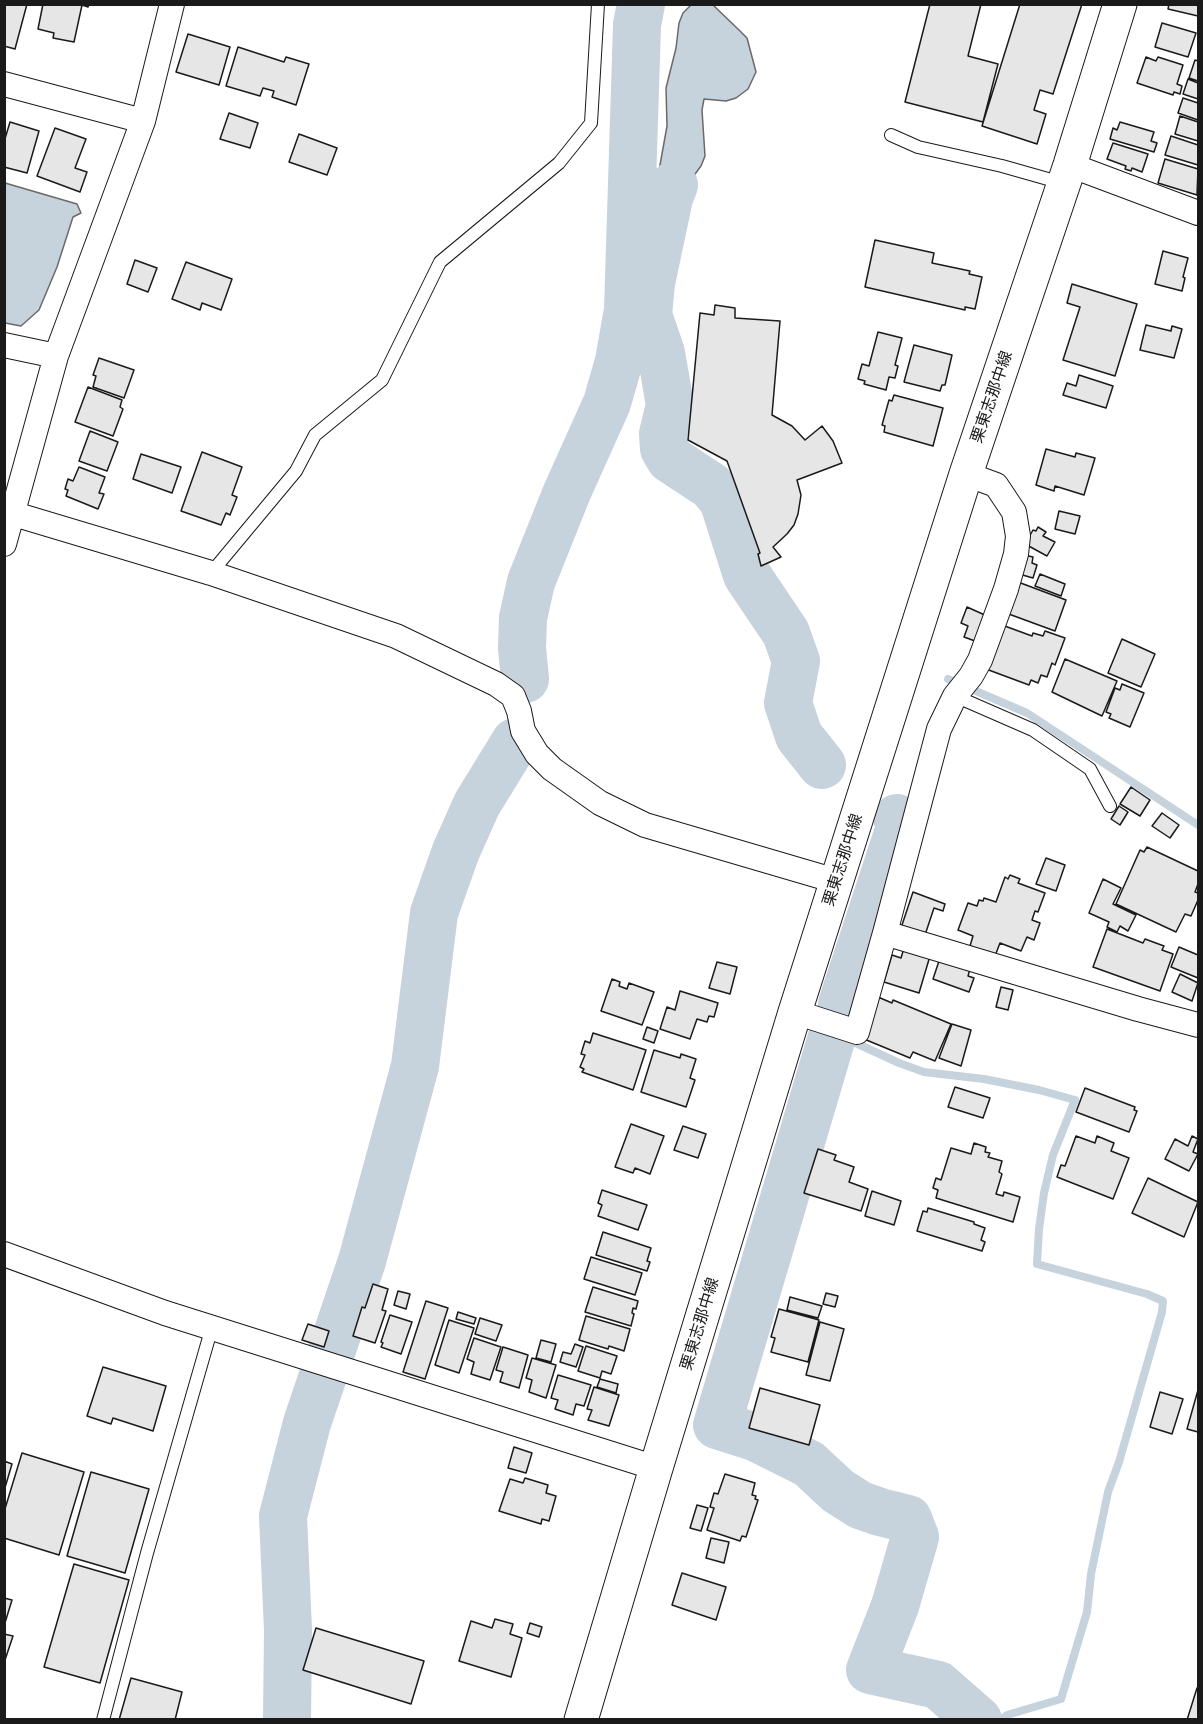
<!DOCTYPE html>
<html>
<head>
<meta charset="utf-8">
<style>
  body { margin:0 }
  #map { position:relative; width:1203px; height:1724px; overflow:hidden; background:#fff; font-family:"Work Sans",sans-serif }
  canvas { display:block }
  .frame { position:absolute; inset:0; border:6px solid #1a1a1a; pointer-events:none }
</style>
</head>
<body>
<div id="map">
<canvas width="1203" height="1724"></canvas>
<div class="frame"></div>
</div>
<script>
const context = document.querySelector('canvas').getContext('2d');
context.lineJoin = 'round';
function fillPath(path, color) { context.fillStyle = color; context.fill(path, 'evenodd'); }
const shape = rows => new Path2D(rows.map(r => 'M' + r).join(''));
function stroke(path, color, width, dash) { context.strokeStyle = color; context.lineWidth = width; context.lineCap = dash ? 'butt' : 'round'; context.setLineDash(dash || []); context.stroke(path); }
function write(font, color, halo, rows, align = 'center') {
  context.font = font + ' "Work Sans","Noto Sans JP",sans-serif'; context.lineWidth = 4.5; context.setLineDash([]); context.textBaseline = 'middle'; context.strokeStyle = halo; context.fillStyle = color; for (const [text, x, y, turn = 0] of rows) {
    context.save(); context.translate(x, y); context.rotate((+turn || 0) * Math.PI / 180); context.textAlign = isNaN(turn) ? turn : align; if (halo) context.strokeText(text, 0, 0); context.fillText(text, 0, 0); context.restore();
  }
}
const water = shape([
  [691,5,713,5,739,30,747,38,756,72,748,89,736,98,726,101,704,99,702,110,705,156,701,166,684,189,660,177,660,165,667,126,666,88,676,48,679,23,683,13,691,5],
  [5,183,77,204,81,213,73,217,57,267,39,310,21,326,5,323,5,183]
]);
const stream = shape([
  [948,679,1027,713,1198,825],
  [847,1039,899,1063,924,1072,984,1079,1039,1090,1075,1100,1053,1155,1044,1193,1039,1229,1037,1264,1147,1294,1163,1301,1162,1312,1119,1462,1108,1492,1091,1574,1087,1612,1061,1699,1007,1715,1001,1720]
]);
const river = shape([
  [674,185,669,198,651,283,648,315,661,353,670,405,663,434,664,449,670,459,711,486,723,500,747,575,786,633,796,661,788,703,799,736,822,765],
  [525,679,522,648,523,618,531,582,567,492,607,403,619,361,628,310,637,25,641,4],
  [842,1004,902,821,897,818],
  [834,1030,717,1425,755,1437,809,1464,838,1491,860,1505,880,1512,908,1519,915,1537,895,1606,870,1670,938,1685,978,1720],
  [287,1720,288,1630,283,1516,307,1423,362,1261,415,1066,434,913,456,851,477,804,515,742]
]);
const building = shape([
  [4,4,27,4,15,49,4,46,4,4],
  [43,4,89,4,88,7,82,5,74,42,53,38,54,33,38,29,43,4],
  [930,4,981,4,968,56,998,64,983,122,905,102,930,4],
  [1020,4,1082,4,1053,94,1040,90,1034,110,1046,114,1037,144,982,126,1020,4],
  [1169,4,1198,4,1198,16,1168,9,1169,4],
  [1162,23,1196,33,1188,57,1155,47,1162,23],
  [188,34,230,47,219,85,176,72,188,34],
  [238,47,284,62,286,57,309,64,296,105,272,97,274,91,263,88,260,96,226,86,238,47],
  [1146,57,1156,61,1158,57,1183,65,1177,84,1182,86,1180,94,1174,92,1173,95,1137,83,1146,57],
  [1195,60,1198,61,1198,81,1189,78,1195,60],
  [1188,79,1198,83,1198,99,1183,94,1188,79],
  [1183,98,1198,103,1198,120,1178,113,1183,98],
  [229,113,258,123,250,148,220,139,229,113],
  [1180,116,1198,122,1198,141,1175,134,1180,116],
  [10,122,39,131,27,173,4,167,4,142,10,122],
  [1120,122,1154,132,1151,141,1157,143,1154,152,1110,139,1113,128,1117,130,1120,122],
  [55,128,86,139,75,168,87,172,80,192,37,176,55,128],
  [299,134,337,148,327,175,289,162,299,134],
  [1171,136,1198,145,1198,165,1165,155,1171,136],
  [1113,143,1148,154,1142,172,1132,168,1131,171,1125,169,1126,166,1107,159,1113,143],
  [1165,159,1198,169,1197,195,1158,183,1165,159],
  [875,240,934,253,932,263,970,271,969,274,982,277,975,309,965,307,965,310,865,287,875,240],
  [1163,251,1188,258,1183,277,1185,278,1182,291,1155,284,1163,251],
  [135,260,157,268,148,292,127,284,135,260],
  [186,262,232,279,221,310,202,303,200,310,172,299,186,262],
  [1072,284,1137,304,1115,376,1063,360,1080,307,1067,303,1072,284],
  [715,305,735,308,735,318,780,321,772,415,792,426,805,440,822,426,833,441,842,463,797,480,801,495,798,514,794,525,787,534,773,547,781,557,761,566,758,554,760,553,727,461,688,440,700,313,714,315,715,305],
  [1146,325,1171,331,1172,326,1182,329,1174,358,1140,350,1146,325],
  [878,332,902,338,895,365,898,366,895,378,889,377,886,390,864,384,865,381,858,379,862,364,869,366,878,332],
  [914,345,952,355,945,385,942,385,940,391,904,382,914,345],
  [99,358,134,370,124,398,93,387,96,376,93,375,99,358],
  [1079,375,1113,386,1106,408,1063,395,1067,383,1076,386,1079,375],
  [88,387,122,400,120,407,123,409,113,436,75,422,88,387],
  [894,395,943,408,933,446,884,432,885,426,882,425,889,400,892,401,894,395],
  [90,431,118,442,107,471,79,461,90,431],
  [1046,449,1075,457,1076,453,1095,458,1084,495,1055,486,1054,491,1036,485,1046,449],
  [202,452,242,467,232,495,237,497,230,515,226,513,221,525,181,511,202,452],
  [141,454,181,467,172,493,133,479,141,454],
  [79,467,105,477,99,493,104,494,98,509,66,496,68,490,65,489,68,479,73,481,79,467],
  [1059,511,1080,516,1075,534,1055,529,1059,511],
  [1038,527,1046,532,1043,536,1055,542,1047,556,1025,544,1033,530,1036,531,1038,527],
  [1024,555,1033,557,1032,563,1037,565,1033,578,1019,574,1024,555],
  [1040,574,1065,584,1061,596,1035,586,1040,574],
  [1018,582,1066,600,1055,631,1006,613,1018,582],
  [967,607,987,616,975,641,964,637,968,626,961,623,967,607],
  [1002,625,1032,636,1033,633,1043,636,1045,631,1065,638,1055,665,1052,663,1047,677,1041,675,1038,683,1031,680,1029,685,986,669,1002,625],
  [1122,639,1155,654,1141,687,1108,673,1122,639],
  [1065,659,1117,681,1102,716,1052,692,1065,659],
  [1122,684,1144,693,1130,727,1109,718,1111,714,1106,712,1115,688,1120,690,1122,684],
  [1131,787,1150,800,1140,816,1120,804,1131,787],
  [1119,806,1128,812,1120,825,1111,819,1119,806],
  [1162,813,1179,825,1170,838,1152,826,1162,813],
  [1147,847,1198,871,1198,884,1195,892,1198,893,1198,900,1191,916,1185,914,1176,932,1116,904,1140,850,1144,852,1147,847],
  [1046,858,1065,865,1056,891,1036,884,1046,858],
  [1010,875,1020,879,1018,883,1045,893,1038,912,1035,911,1032,920,1040,923,1034,940,1027,937,1021,951,1000,943,995,956,970,946,973,936,958,930,968,903,977,906,979,900,983,901,984,898,996,902,1005,877,1008,879,1010,875],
  [1103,879,1121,888,1113,904,1136,915,1128,931,1120,926,1117,932,1107,927,1109,922,1089,913,1103,879],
  [913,892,945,904,943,911,934,908,925,935,901,928,913,892],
  [1107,929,1143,943,1145,939,1164,946,1162,950,1173,954,1160,991,1093,967,1107,929],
  [1179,947,1198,955,1198,978,1171,967,1179,947],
  [904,948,930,956,919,993,884,982,892,955,901,958,904,948],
  [940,958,970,969,968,976,974,978,969,992,933,979,940,958],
  [717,962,737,967,730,994,709,988,717,962],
  [1180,974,1198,983,1192,1001,1172,992,1180,974],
  [612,979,620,982,619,986,627,989,629,983,654,992,642,1025,601,1011,612,979],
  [1001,987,1013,990,1008,1010,996,1007,1001,987],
  [680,991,718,1003,714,1017,709,1016,707,1022,697,1019,690,1039,660,1029,667,1007,675,1010,680,991],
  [878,997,892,1003,893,1000,951,1024,935,1061,913,1052,910,1058,864,1039,878,997],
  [952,1024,971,1030,961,1066,939,1058,952,1024],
  [647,1027,658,1031,654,1043,643,1039,647,1027],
  [593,1033,646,1050,633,1090,582,1072,584,1069,580,1067,585,1055,581,1054,585,1041,590,1043,593,1033],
  [654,1050,680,1058,681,1054,696,1059,690,1078,695,1080,686,1107,641,1092,654,1050],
  [955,1087,990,1098,983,1118,948,1107,955,1087],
  [1085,1088,1135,1107,1134,1110,1137,1111,1129,1132,1076,1112,1085,1088],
  [631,1124,664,1136,650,1174,635,1168,633,1173,615,1167,631,1124],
  [683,1126,706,1134,698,1158,674,1150,683,1126],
  [1076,1136,1095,1143,1097,1136,1114,1143,1111,1151,1129,1158,1113,1199,1057,1177,1061,1165,1065,1166,1076,1136],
  [1192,1136,1198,1139,1193,1152,1198,1154,1189,1171,1165,1159,1175,1139,1188,1146,1192,1136],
  [974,1143,986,1147,985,1152,990,1153,988,1157,1002,1161,999,1172,1002,1174,996,1194,1003,1196,1004,1192,1020,1197,1013,1222,936,1198,938,1190,933,1188,936,1178,941,1180,951,1148,971,1154,974,1143],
  [818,1149,836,1155,834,1160,854,1167,849,1182,868,1189,861,1211,804,1193,818,1149],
  [1148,1178,1198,1202,1184,1237,1132,1213,1148,1178],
  [602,1190,647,1205,638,1230,598,1216,602,1205,598,1203,602,1190],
  [872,1191,901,1201,894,1225,865,1216,872,1191],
  [928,1208,974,1222,974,1224,985,1228,981,1240,985,1242,982,1251,917,1231,923,1211,927,1212,928,1208],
  [603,1232,651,1248,647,1261,650,1262,647,1271,596,1255,603,1232],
  [591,1257,642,1273,635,1295,584,1279,591,1257],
  [373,1284,388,1289,382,1310,386,1311,375,1343,353,1336,362,1307,365,1308,373,1284],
  [593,1287,638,1301,636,1309,633,1308,632,1313,634,1314,631,1326,585,1312,593,1287],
  [398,1291,410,1294,406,1309,394,1305,398,1291],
  [826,1293,838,1296,835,1307,823,1304,826,1293],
  [790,1297,822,1306,818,1318,787,1310,790,1297],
  [426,1301,448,1308,425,1379,403,1372,426,1301],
  [779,1309,819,1320,808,1362,771,1352,775,1338,771,1337,779,1309],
  [458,1312,476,1318,474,1324,456,1319,458,1312],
  [390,1315,412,1322,401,1354,381,1347,383,1343,381,1342,390,1315],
  [586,1316,630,1329,624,1351,609,1346,608,1349,579,1340,586,1316],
  [480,1318,502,1325,496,1341,475,1334,480,1318],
  [449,1320,474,1328,459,1373,435,1365,449,1320],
  [820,1322,844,1329,830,1381,806,1375,820,1322],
  [308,1324,329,1331,324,1347,302,1340,308,1324],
  [474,1338,501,1347,490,1380,471,1374,474,1362,467,1359,474,1338],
  [541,1340,556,1344,551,1362,536,1358,541,1340],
  [575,1344,583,1347,576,1367,560,1362,563,1352,571,1354,575,1344],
  [586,1346,617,1356,611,1374,602,1371,600,1378,578,1371,586,1346],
  [503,1347,528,1355,519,1388,500,1382,503,1372,496,1370,503,1347],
  [532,1358,556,1365,546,1398,529,1392,532,1380,526,1378,532,1358],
  [103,1367,166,1386,153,1431,113,1418,111,1424,87,1416,103,1367],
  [558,1375,591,1385,584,1406,576,1404,573,1415,555,1409,558,1400,551,1398,558,1375],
  [600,1379,618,1384,616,1393,597,1387,600,1379],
  [594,1387,619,1395,609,1426,588,1420,592,1410,587,1409,594,1387],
  [760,1388,820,1405,809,1445,749,1428,760,1388],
  [1198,1390,1198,1432,1187,1429,1198,1390],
  [1160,1392,1183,1399,1172,1434,1150,1427,1160,1392],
  [514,1447,532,1453,526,1473,508,1468,514,1447],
  [22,1453,84,1472,59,1555,4,1538,4,1512,22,1453],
  [4,1461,12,1464,4,1491,4,1461],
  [91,1472,149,1489,125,1573,67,1556,91,1472],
  [725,1474,755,1483,752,1495,756,1496,755,1499,758,1500,746,1537,742,1536,740,1541,707,1530,714,1508,710,1507,714,1493,718,1494,725,1474],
  [525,1478,548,1485,546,1493,556,1496,549,1521,542,1519,541,1524,499,1511,510,1479,523,1483,525,1478],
  [697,1505,708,1508,701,1531,690,1528,697,1505],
  [711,1538,729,1542,724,1563,706,1558,711,1538],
  [74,1564,129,1580,100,1683,44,1667,74,1564],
  [682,1573,726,1587,716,1620,672,1605,682,1573],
  [4,1598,12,1600,4,1626,4,1598],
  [495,1619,513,1624,510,1634,522,1638,511,1677,459,1661,471,1621,492,1628,495,1619],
  [530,1623,542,1627,539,1637,527,1633,530,1623],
  [316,1628,424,1661,411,1704,303,1670,316,1628],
  [4,1634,13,1636,4,1663,4,1634],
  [131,1678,182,1692,175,1720,119,1720,131,1678],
  [1197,1688,1198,1689,1198,1720,1187,1720,1197,1688]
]);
const lane = shape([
  [891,135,918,147,1002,166,1062,183],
  [211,573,296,471,315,435,382,380,440,262,559,163,591,123,598,4],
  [955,696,1033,730,1090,769,1110,806],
  [103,1720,147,1553,212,1327]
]);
const street = shape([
  [4,84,143,121],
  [1070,165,1198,213],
  [4,345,56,356],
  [4,511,211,573,396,636,496,684,513,696,519,711,523,731,537,754,552,769,600,803,645,825,836,881],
  [4,544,56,356,143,121,172,4],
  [885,933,939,729,955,696,971,676,980,660,1006,589,1016,554,1018,536,1014,512,996,485,966,474],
  [795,1012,857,1032,885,933,1138,1009,1198,1025],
  [4,1254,165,1313,656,1468]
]);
const primary = shape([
  [581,1720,656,1468,795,1012,966,474,1070,165,1120,4]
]);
const streetNames = [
  ["栗東志那中線",992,397,-71],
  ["栗東志那中線",843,860,-72],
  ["栗東志那中線",700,1324,-73]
];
fillPath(water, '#c6d2dc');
stroke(water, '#6a6a6a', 1.5);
stroke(stream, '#c6d2dc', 8);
stroke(river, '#c6d2dc', 48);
fillPath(building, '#e6e6e6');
stroke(building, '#1a1a1a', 1.5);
stroke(lane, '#1a1a1a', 14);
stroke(street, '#1a1a1a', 26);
stroke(primary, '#1a1a1a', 35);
stroke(lane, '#fff', 12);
stroke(street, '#fff', 24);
stroke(primary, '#fff', 33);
write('16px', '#1a1a1a', '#fff', streetNames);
</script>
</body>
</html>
